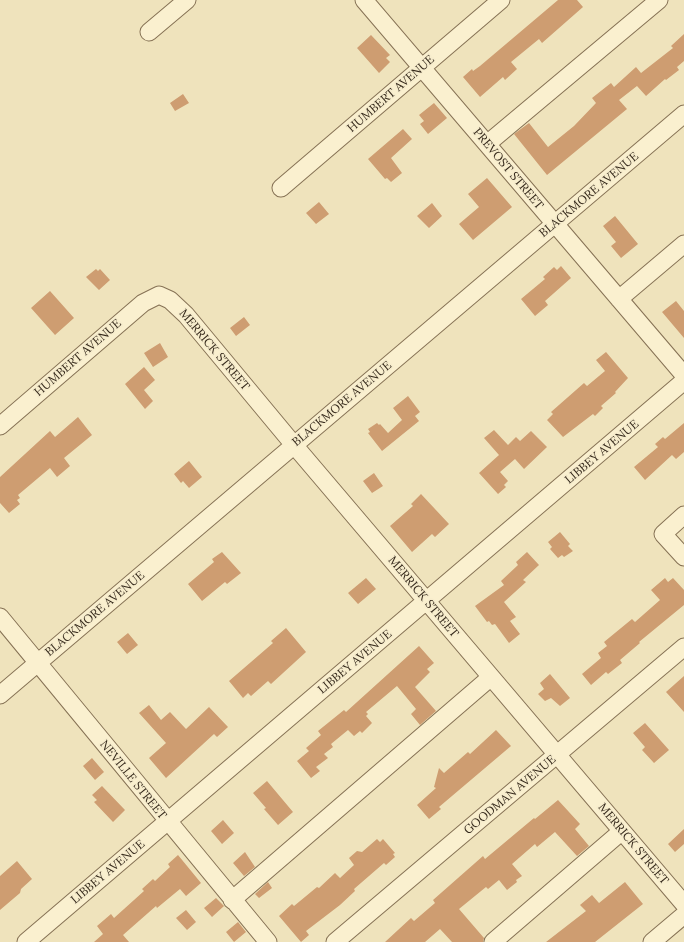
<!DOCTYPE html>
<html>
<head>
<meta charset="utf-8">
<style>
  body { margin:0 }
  canvas { display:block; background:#efe3bc }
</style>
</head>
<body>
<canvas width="684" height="942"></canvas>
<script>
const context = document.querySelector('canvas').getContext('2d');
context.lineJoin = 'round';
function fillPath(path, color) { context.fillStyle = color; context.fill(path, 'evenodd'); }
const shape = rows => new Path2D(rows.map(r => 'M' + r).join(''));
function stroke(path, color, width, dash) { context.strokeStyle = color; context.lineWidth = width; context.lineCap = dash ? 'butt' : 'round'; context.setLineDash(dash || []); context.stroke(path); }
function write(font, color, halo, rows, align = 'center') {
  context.font = font + ' Lora,serif'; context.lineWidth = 3; context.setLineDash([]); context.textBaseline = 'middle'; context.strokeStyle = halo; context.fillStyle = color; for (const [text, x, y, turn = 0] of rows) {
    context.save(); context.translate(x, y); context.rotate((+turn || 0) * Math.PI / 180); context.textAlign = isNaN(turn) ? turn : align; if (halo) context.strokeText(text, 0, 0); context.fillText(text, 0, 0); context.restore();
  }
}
const building = shape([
  [558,0,577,0,583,7,542,43,539,39,511,62,517,69,505,80,503,77,480,97,463,77,472,69,473,71,480,66],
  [684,34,684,61,677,67,679,70,666,80,665,79,646,96,637,86,619,100,627,109,547,175,514,134,529,123,548,147,574,126,596,103,592,98,611,83,614,87,636,67,641,73,673,48,671,46],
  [371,35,390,55,386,58,390,62,379,73,357,48],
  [183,94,189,103,175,111,170,103],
  [434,103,447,118,428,134,420,124,424,121,419,115],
  [403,129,412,139,391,158,402,173,391,182,387,178,385,179,368,159],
  [487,178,512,207,473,240,459,224,479,207,468,194],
  [319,202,329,214,316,224,306,213],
  [432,203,442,216,429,228,417,216],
  [615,216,638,244,621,258,611,246,616,242,603,226],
  [561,266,571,278,545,301,548,305,535,316,521,299,545,279,543,277,554,267,557,270],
  [96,269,98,271,100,269,110,280,99,290,86,277],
  [50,291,74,318,55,335,31,308],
  [676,301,684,311,684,338,662,312],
  [244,317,250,325,236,336,230,328],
  [160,343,168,357,153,367,144,353],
  [606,352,628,378,615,392,616,393,601,406,603,408,595,416,593,414,563,437,547,420,553,414,551,412,584,383,587,386,605,371,596,360],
  [144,367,155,380,144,390,153,401,145,409,125,384],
  [408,396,420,412,415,416,419,421,382,451,368,433,370,432,368,429,377,423,379,425,380,424,388,433,402,420,393,408],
  [78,417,92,435,64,458,70,466,57,477,50,468,18,495,20,498,17,500,20,504,9,513,0,503,0,477,50,431,55,437],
  [684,423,684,452,676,459,672,455,645,480,634,467,658,447,655,444,663,437,665,439],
  [494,430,508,445,516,437,520,441,531,431,547,447,524,469,515,459,500,472,508,481,504,485,506,487,498,494,479,473,499,455,484,438],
  [189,461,202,477,189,488,183,481,181,483,174,474],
  [374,473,383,486,372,493,363,481],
  [421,494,449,524,435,537,432,534,412,552,390,526,413,506,411,504],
  [560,532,570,544,568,546,573,551,564,557,562,555,558,558,550,549,552,547,548,542],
  [222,552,241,573,227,584,225,582,202,601,188,584,214,562,212,559],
  [527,552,539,565,523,580,526,582,504,602,516,617,510,621,520,634,509,643,495,624,492,625,489,621,487,622,475,606,504,585,501,581,518,565,516,562],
  [366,578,376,589,358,604,348,593],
  [665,578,668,582,673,578,684,590,684,605,639,642,640,643,620,660,622,663,608,674,606,672,591,685,582,674,601,658,598,653,607,646,604,642,632,619,635,622,660,600,651,590],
  [286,628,306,652,271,684,268,681,251,696,248,693,243,698,229,681,273,643,271,641],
  [128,633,138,645,127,654,117,642],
  [419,646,434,663,427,669,430,672,415,687,436,711,420,725,411,714,416,709,397,686,366,712,368,714,366,716,372,723,362,733,360,731,354,736,348,730,331,744,333,747,324,754,328,758,316,767,320,771,311,778,297,761,309,751,306,748,321,735,318,731,344,710,346,712],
  [550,674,570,698,560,706,551,698,545,701,538,694,544,689,540,683],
  [684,676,684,712,666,692],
  [149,705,161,720,170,712,186,729,209,707,228,727,217,737,214,734,166,778,149,758,166,743,139,713],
  [645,723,669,750,654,763,642,750,645,747,633,733],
  [496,730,511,746,439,807,441,809,429,819,417,805,436,788,434,787,439,768,444,773,468,752,470,754],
  [92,758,104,772,95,780,83,766],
  [267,781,293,812,278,825,264,809,266,808,253,793],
  [102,786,125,810,113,822,94,802,97,800,92,795],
  [558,800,580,824,575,829,589,846,577,856,555,832,537,847,535,844,512,864,522,876,516,880,517,882,507,890,499,880,488,889,486,887,459,909,484,938,483,942,452,942,440,929,425,942,385,942,411,918,414,921,435,903,433,900,483,856,485,859,534,818,535,819],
  [223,820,234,833,222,844,211,831],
  [684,829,684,844,675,852,668,844],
  [377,839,380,842,383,839,395,853,393,854,395,857,386,865,384,863,354,889,355,891,340,905,306,931,309,935,301,942,279,916,292,904,294,906,317,887,319,888,335,873,340,878,354,865,349,858,357,851,362,852],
  [245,852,255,867,244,876,233,863],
  [178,855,201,883,186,896,180,889,157,908,156,906,123,935,129,942,94,942,103,934,97,926,111,914,114,918,144,891,142,889,153,879,155,881,170,867,168,864],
  [17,861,32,879,21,889,20,893,0,910,0,876],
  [268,882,272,888,259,898,255,894],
  [625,882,643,904,595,942,546,942,586,911,580,905,592,895,599,903],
  [216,898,224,906,212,917,204,908],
  [186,910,196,922,187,930,176,918],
  [238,922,246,932,234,942,226,932]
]);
const minor = shape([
  [364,0,684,375],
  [149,32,187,0],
  [487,144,659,0],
  [281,188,501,0],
  [619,299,684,244],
  [0,426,143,303,159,295,170,300,186,315,294,445,684,904],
  [684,515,663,534,684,557],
  [0,617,268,942],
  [0,695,684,114],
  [232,900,491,677],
  [26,942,684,381],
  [335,942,684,647],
  [493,942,622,831],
  [652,942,684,915]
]);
const streetNames = [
  ["HUMBERT AVENUE",391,94,-41],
  ["PREVOST STREET",508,169,50],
  ["BLACKMORE AVENUE",589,195,-40],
  ["MERRICK STREET",214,350,50],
  ["HUMBERT AVENUE",78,358,-41],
  ["BLACKMORE AVENUE",342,404,-40],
  ["LIBBEY AVENUE",602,452,-40],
  ["MERRICK STREET",423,597,50],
  ["BLACKMORE AVENUE",95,614,-40],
  ["LIBBEY AVENUE",355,662,-40],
  ["NEVILLE STREET",133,780,51],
  ["GOODMAN AVENUE",510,795,-40],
  ["MERRICK STREET",633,844,50],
  ["LIBBEY AVENUE",108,872,-40]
];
fillPath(building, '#ce9d71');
stroke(minor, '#867255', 19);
stroke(minor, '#faf0cf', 17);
write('12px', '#35291b', '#f6eccc', streetNames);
</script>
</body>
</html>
